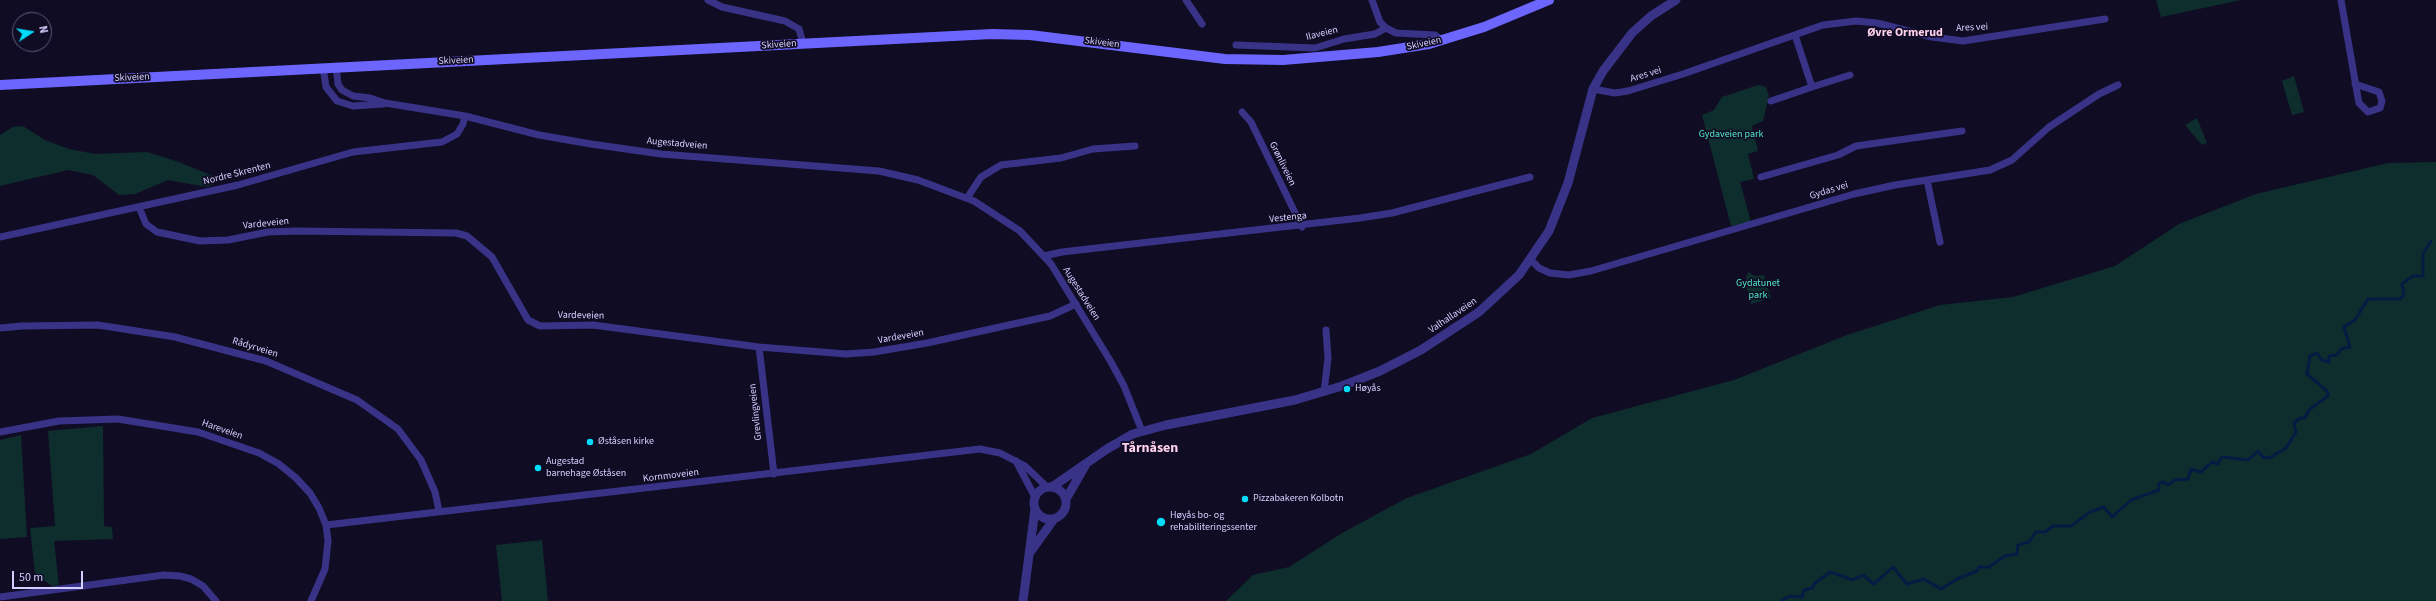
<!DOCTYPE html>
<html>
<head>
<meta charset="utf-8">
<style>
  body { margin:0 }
  #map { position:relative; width:2436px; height:601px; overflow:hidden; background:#100c24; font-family:"Source Sans 3",sans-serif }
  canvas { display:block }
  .north { position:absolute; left:12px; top:12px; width:40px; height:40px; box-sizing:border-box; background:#100c24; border:1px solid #5f5a7c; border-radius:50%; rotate:78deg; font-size:11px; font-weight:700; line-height:16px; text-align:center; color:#d5cfff }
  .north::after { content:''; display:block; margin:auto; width:14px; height:18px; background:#00ddfa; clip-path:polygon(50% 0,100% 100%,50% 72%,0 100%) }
  .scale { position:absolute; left:12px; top:571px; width:71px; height:18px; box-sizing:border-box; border:2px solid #d5cfff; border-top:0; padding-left:5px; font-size:12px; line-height:14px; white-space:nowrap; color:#d5cfff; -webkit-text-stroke:3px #100c24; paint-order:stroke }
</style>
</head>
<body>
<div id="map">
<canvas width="2436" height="601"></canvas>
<div class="north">N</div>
<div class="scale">50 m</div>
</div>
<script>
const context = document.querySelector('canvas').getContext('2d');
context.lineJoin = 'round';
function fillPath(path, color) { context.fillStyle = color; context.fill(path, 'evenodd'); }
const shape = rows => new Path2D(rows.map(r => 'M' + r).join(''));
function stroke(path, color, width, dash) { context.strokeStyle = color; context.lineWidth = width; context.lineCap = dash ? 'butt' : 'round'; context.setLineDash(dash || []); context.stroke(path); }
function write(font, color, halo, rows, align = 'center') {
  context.font = font + ' "Source Sans 3",sans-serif'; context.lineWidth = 3.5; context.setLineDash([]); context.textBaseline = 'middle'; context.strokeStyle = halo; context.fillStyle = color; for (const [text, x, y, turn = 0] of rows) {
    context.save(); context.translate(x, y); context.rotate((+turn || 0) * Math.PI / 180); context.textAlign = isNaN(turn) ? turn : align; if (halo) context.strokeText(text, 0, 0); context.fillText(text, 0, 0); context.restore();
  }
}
const green = shape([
  [2156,0,2241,0,2161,17],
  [2294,76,2304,112,2292,115,2282,81],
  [1758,85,1766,87,1769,96,1763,121,1752,126,1758,151,1748,154,1754,179,1740,182,1751,222,1731,226,1702,115,1714,110,1722,97],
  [2197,118,2207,143,2202,145,2185,125],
  [23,126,45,140,69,149,95,154,147,152,179,162,213,176,214,184,207,187,168,180,135,194,119,195,93,175,68,170,0,186,0,135,13,127],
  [2436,162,2436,601,1226,601,1253,575,1289,567,1342,533,1407,498,1531,454,1592,418,1734,380,1847,335,1940,305,2013,297,2115,266,2179,224,2256,194,2388,163],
  [1748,272,1755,276,1764,275,1771,298,1751,304,1745,281],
  [103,426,104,526,112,527,113,539,54,541,59,585,52,586,35,574,30,528,55,526,48,431],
  [21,435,27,537,0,539,0,440],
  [542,540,548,601,502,601,496,545]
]);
const stream = shape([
  [1781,601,1790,596,1802,597,1804,590,1812,588,1815,583,1830,572,1853,580,1863,575,1874,584,1893,567,1907,584,1924,579,1941,589,1957,579,1977,571,1979,567,1989,567,2005,556,2017,554,2018,545,2029,542,2036,532,2045,532,2053,526,2071,526,2090,512,2104,507,2112,517,2131,500,2159,490,2159,483,2163,482,2168,485,2175,480,2188,479,2191,469,2201,472,2212,462,2218,464,2222,457,2248,460,2258,451,2264,458,2271,457,2286,448,2296,432,2294,423,2300,418,2305,418,2309,410,2328,396,2327,391,2307,374,2310,356,2317,353,2322,360,2329,362,2329,356,2337,355,2341,349,2350,347,2344,327,2355,320,2368,299,2400,299,2404,295,2402,284,2413,276,2423,276,2423,254,2431,241]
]);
const minor = shape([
  [708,0,722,7,785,21,799,29,803,43],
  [1186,0,1202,24],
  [1372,0,1380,22,1386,28,1396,33,1435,35,1441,40],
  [2341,0,2358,98,2359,103,2368,112,2380,108,2382,101,2379,92,2355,84],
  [1795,35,1812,87,1850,75],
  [1236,45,1315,48,1344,39,1375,34,1386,28],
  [336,66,338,84,342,90,353,96,370,98,385,103,465,116,539,135,591,144,661,154,879,171,918,180,974,201,1020,231,1051,264,1111,362,1124,386,1142,431],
  [323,67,326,87,337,101,353,106,383,104],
  [1593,89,1615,93,1628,91,1683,74,1823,25,1856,21,1877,23,1932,37,1963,41,2105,19],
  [1771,101,1812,87],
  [1242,112,1251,122,1302,227],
  [1761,177,1838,155,1856,146,1962,131],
  [1927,180,1940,242],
  [967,198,981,177,1001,165,1061,158,1093,149,1135,146],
  [139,207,146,224,157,232,200,241,228,240,268,232,295,231,456,233,467,236,492,257,528,320,540,326,593,325,759,347,846,354,874,352,927,343,1050,316,1076,304],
  [0,237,238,185,353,152,442,142,457,134,463,124,465,116],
  [1044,256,1062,252,1360,218,1392,213,1530,177],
  [1531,260,1539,268,1550,273,1569,275,1591,271,1854,194,1895,185,1990,170,2012,160,2049,127,2099,94,2118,85],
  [0,328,22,326,98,325,175,337,266,361,357,400,398,429,421,460,435,492,439,511],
  [759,347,774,474],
  [1324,392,1328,358,1326,330],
  [0,432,59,421,118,419,198,432,259,453,279,464,296,478,310,493,319,508,326,525,328,541,325,569,311,601],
  [1016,461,1035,497],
  [326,525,980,449,1000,453,1025,466,1047,487],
  [0,597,164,575,180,576,191,579,203,586,216,601]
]);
const tertiary = shape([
  '1034 503a16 16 0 1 1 32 0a16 16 0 1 1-32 0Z',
  [1052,487,1107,449,1133,434,1166,425,1295,400,1342,386,1380,371,1421,350,1479,312,1519,275,1549,231,1568,183,1593,89,1603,71,1632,33,1651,16,1676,0],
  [1066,499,1085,466],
  [1029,554,1054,519],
  [1023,601,1035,509]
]);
const secondary = shape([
  [0,85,992,34,1030,35,1225,59,1283,60,1378,52,1429,44,1484,27,1549,0]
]);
const markers = [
  [1347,389,4,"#00ddfa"],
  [590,442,4,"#00ddfa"],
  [538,468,4,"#00ddfa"],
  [1245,499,4,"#00ddfa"],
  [1161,522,5,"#00ddfa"]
];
const streetNames = [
  ["Ares vei",1972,28,-3],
  ["Ilaveien",1322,34,-14],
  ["Skiveien",1102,43,7],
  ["Skiveien",1424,44,-12],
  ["Skiveien",779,45,-4],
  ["Skiveien",456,61,-3],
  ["Ares vei",1646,75,-17],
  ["Skiveien",132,78,-3],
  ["Augestadveien",677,144,5],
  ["Grønliveien",1282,164,64],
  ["Nordre Skrenten",237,174,-14],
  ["Gydas vei",1829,191,-17],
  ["Vestenga",1288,218,-6],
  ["Vardeveien",266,224,-6],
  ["Augestadveien",1081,294,58],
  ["Vardeveien",581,316,1],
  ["Valhallaveien",1453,316,-34],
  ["Vardeveien",901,337,-10],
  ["Rådyrveien",255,348,17],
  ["Grevlingveien",756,412,-96],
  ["Hareveien",222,430,19],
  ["Kornmoveien",671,476,-7]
];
const parkNames = [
  ["Gydaveien park",1731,135],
  ["Gydatunet",1758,284],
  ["park",1758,296]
];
const poiNames = [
  ["Høyås",1355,389],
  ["Øståsen kirke",598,442],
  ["Augestad",546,462],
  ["barnehage Øståsen",546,474],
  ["Pizzabakeren Kolbotn",1253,499],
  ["Høyås bo- og",1170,516],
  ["rehabiliteringssenter",1170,528]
];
const quarterNames = [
  ["Øvre Ormerud",1905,33]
];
const districtNames = [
  ["Tårnåsen",1150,449]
];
fillPath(green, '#0e2e2d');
stroke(stream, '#051b43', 3);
stroke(minor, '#383387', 7);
stroke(tertiary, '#383387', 9);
stroke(secondary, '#6c66ff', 10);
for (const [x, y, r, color] of markers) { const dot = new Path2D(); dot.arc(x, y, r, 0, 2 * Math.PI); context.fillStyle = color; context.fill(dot); stroke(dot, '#100c24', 1.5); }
write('10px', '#d5cfff', '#100c24', streetNames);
write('10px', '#51e9c5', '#100c24', parkNames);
write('10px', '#d5cfff', '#100c24', poiNames, 'left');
write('bold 12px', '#ffd1ed', '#100c24', quarterNames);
write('bold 14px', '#ffd1ed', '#100c24', districtNames);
</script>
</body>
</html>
